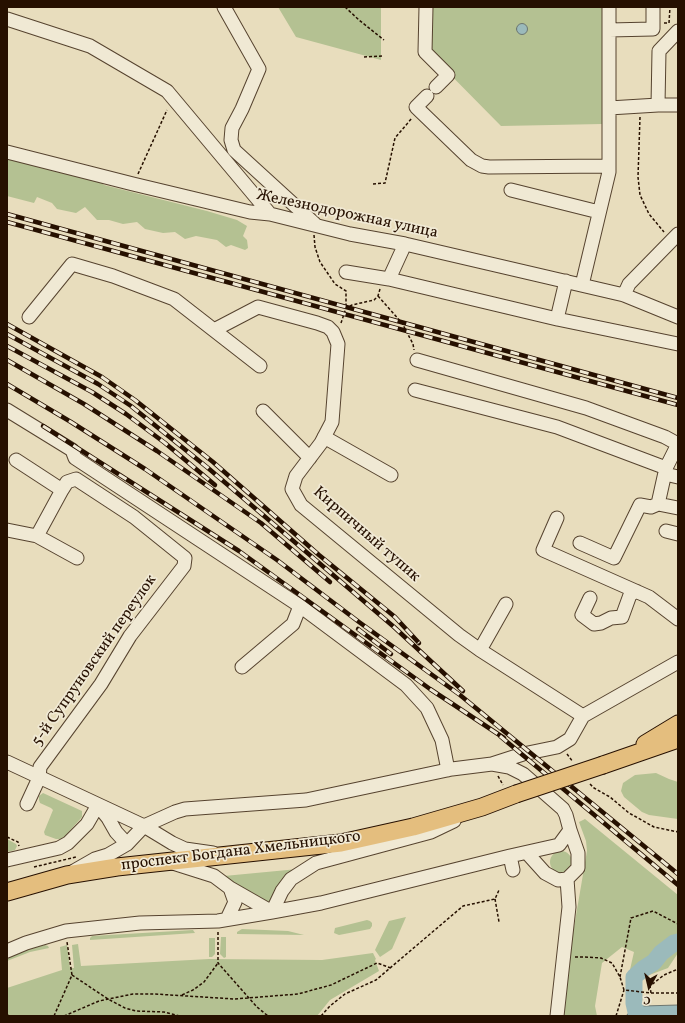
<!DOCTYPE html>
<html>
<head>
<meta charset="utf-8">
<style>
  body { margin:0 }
  #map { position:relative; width:685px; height:1023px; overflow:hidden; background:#e8ddbd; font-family:Vollkorn,serif }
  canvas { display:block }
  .frame { position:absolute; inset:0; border:8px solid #261000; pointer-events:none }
  .north { position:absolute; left:629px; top:967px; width:40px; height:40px; -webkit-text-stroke:3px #f0e9d4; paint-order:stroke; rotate:188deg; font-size:11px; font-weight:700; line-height:16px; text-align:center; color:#261000 }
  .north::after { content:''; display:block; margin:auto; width:14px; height:18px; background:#261000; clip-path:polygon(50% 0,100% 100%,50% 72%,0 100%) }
</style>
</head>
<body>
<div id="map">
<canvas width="685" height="1023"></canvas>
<div class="frame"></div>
<div class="north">С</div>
</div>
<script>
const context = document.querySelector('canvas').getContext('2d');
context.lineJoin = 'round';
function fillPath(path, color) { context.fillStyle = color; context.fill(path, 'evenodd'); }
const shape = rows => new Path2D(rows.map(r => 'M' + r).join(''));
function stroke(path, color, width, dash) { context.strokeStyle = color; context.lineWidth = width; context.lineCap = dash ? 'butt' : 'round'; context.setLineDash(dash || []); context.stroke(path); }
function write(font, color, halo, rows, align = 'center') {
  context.font = font + ' Vollkorn,serif'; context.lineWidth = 3.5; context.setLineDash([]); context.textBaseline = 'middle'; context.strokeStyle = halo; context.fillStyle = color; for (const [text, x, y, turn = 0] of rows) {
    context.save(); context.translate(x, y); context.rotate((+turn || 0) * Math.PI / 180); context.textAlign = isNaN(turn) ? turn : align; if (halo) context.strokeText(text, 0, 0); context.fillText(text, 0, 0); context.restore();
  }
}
const green = shape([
  [278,7,381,7,381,60,296,37],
  [427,7,602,7,602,124,501,126,426,50],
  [7,157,55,169,102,183,104,185,207,211,237,220,247,226,243,236,247,240,248,248,245,250,231,245,226,247,217,240,196,236,185,239,175,232,163,233,145,229,137,222,123,224,109,220,97,220,85,207,76,213,57,209,52,203,37,197,34,203,7,196],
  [656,773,669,779,678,782,678,819,649,815,642,812,624,797,621,791,623,783,635,775],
  [43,793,82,811,82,817,65,836,61,839,56,839,45,835,44,832,53,810,51,808,40,803,39,800,39,796],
  [585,819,678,895,678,953,668,968,644,977,629,974,634,952,622,947,602,963,595,1006,597,1016,562,1016,566,974,587,851,586,841,579,822],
  [7,839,16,844,17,846,15,850,7,852],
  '550 862a11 11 0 1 1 22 0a11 11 0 1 1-22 0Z',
  [298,869,271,908,224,876],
  [406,917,392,949,380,957,375,950,389,921],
  [367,920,370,921,372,923,372,926,370,929,339,935,334,933,335,928],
  [242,929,288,931,304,935,237,934,237,932],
  [193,930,195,933,90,940,90,938,92,936],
  [221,937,226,937,226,957,224,958,220,954],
  [209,938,215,938,215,954,212,957,209,957],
  [78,944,81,966,209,959,322,960,373,953,376,959,375,960,379,971,330,1000,317,1016,7,1016,7,988,62,970,60,947,67,945,70,968,74,968,72,945],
  [45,945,48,946,49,948,30,952,7,961,7,958,29,949]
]);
const water = shape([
  '516.5 29a5.5 5.5 0 1 1 11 0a5.5 5.5 0 1 1-11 0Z',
  [678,1005,678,1016,626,1016,633,1008,643,1006,678,1005]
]);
const river = shape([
  [637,1016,634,1003,634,977,643,969,654,962,661,953,674,943,678,942]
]);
const path = shape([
  [345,7,359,20,384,40],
  [664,23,669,23,670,7],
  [364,57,384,56],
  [640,117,638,177,640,195,649,214,664,232],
  [138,174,167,110],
  [373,184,385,183,395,138,412,118],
  [314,235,315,247,320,262,335,284,346,291,346,308],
  [378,296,402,323,413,344,414,350],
  [341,323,346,308,352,305,374,300,378,296,380,289],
  [567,754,573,762],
  [498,776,503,785],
  [590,784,594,788,610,797,629,813,654,827,678,832],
  [7,837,18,842,19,846],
  [34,867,76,857],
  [495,899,499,922],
  [218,932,218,963,257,1007,268,1016],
  [575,957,585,957,601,958,612,963,620,977,624,990,651,993,678,993],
  [72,975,108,999,125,1008,136,1011,164,1012,180,1016],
  [620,977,631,918,653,911,678,924],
  [651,993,650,986,664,975,678,969],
  [182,995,193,990,204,982,218,963],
  [7,1015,10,1016],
  [41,1016,51,1016],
  [54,1016,72,975,67,942],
  [64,1016,99,1001,133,994,155,994,235,999,298,994,331,985,377,963,391,968],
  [321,1016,330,1006,345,994,376,980,463,906,495,899,499,890],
  [616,1016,624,990]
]);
const minor = shape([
  [224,7,259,69,242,109,232,128,231,140,234,150,315,224],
  [426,7,425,52,448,75,436,87],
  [7,19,90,46,167,91,270,214],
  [609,30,653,29,653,7],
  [427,96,416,107,471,160,482,166,489,167,609,166],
  [658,105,659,51,678,31],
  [609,108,658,105,678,105],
  [7,152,133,184,250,212,270,214,350,234,405,244,624,295,678,317],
  [511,190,599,212],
  [405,244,389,279,557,319,678,344],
  [346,272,389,279],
  [582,285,609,172,609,7],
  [624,295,629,284,678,234],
  [29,317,72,264,113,276,174,299,260,366],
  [557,319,566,281],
  [214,330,258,307,317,323,328,327,333,332,338,344,332,422,321,443,296,476,292,489,301,505,459,635,480,650,583,716],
  [417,360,586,408,665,437,676,443,676,448,678,448],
  [415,390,557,427,666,468],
  [7,410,72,450,75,458,300,606,406,685,427,708,442,740,448,770],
  [263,411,310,458],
  [324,437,391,475],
  [16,460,62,490,67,482,76,479,134,517,185,558,184,566,130,636,101,684,40,767,39,778,27,804],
  [665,474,678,477],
  [658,504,678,508],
  [557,518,543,550,649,597,678,619],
  [7,530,37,536,77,558],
  [666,531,678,534],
  [37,536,62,490],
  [580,543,614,558,640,505,651,507,658,504,666,468,676,448],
  [590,598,582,615,594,624,601,623,611,618,622,617,630,595,636,591],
  [480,650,506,604],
  [242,667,293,624,300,606],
  [7,762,144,826,172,843,185,849,213,853],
  [99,807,108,818,116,832,127,844],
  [527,853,545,873,558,880,567,879,578,868,578,853,570,830],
  [510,856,513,870],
  [7,860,59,848,68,843,87,824,98,805],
  [173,863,214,876,230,888,272,912],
  [74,871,95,859,108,855,127,844,144,826,175,812,185,809,306,800,452,769,492,764,523,754,557,747,570,739,583,716,678,662],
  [272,912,282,891,291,879,316,863,431,832,454,821],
  [227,919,235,902,230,888],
  [7,951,26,943,66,931,140,923,218,921,272,912,321,903,510,856,559,845,570,830,566,815,563,809,523,774,509,767,492,764],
  [557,1016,569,907,567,879]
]);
const major = shape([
  [645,744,678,724],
  [603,765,678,739],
  [7,892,67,875,117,867,341,843,413,827,482,807,516,794]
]);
const rail = shape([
  [7,214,678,398],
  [7,222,678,405],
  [7,324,102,377,135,400,213,462,319,555,395,617,419,643],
  [7,334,98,384,131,406,208,468,394,627,463,691],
  [7,346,92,392,126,414,165,443,215,485],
  [7,360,84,404,157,451,261,523,330,582],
  [7,384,71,422,145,469,277,560,359,622,460,695,678,874],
  [43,426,239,551,430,689,504,738],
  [358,629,391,654],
  [500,736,678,885]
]);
const majorBridge = shape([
  [516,794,603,765]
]);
const streetNames = [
  ["Железнодорожная улица",347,215,12],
  ["Кирпичный тупик",366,535,41],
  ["5-й Супруновский переулок",95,661,-55],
  ["проспект Богдана Хмельницкого",241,852,-7]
];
fillPath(green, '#b4c192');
fillPath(water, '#9bbabb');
stroke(water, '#6c7670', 1);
stroke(river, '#9bbabb', 17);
stroke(minor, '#56432f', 15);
stroke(major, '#261000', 19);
stroke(path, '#261000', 1.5, [3, 2]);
stroke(minor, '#f0e9d4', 13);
stroke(major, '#e4be7e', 17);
stroke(rail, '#261000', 4.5);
stroke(rail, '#f0e9d4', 3, [9]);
stroke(majorBridge, '#261000', 19, []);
stroke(majorBridge, '#e4be7e', 17);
write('16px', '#261000', '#f0e9d4', streetNames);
</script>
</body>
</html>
